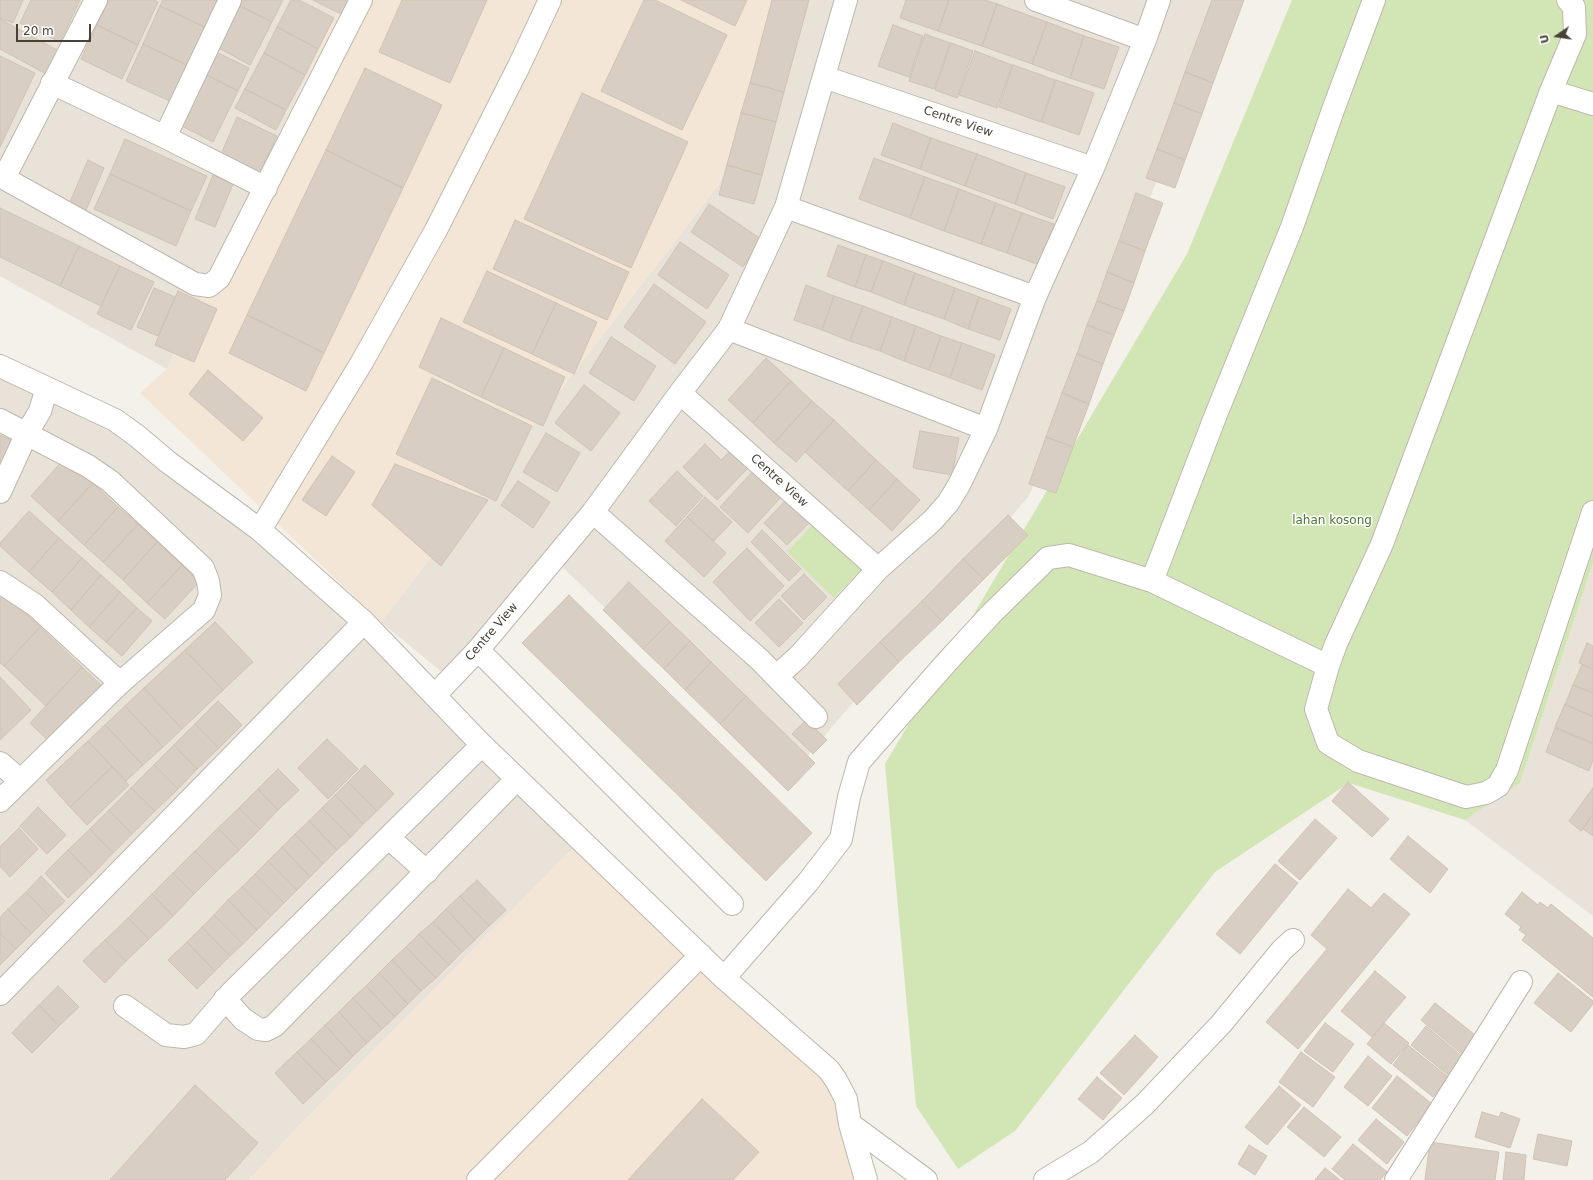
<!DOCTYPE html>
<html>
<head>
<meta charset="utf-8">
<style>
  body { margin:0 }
  #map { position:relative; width:1593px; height:1180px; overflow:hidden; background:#f4f0ea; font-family:"DejaVu Sans",sans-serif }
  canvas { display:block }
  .north { position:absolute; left:1537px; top:16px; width:40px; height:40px; -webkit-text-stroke:3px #fff; paint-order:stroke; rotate:257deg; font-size:11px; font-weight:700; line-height:16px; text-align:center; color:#474138 }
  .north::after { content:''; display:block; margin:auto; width:14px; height:18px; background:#474138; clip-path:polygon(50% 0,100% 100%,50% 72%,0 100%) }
  .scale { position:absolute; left:16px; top:24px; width:75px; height:18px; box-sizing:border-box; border:2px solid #474138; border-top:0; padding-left:5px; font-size:12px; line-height:14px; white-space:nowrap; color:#474138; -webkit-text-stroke:3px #fff; paint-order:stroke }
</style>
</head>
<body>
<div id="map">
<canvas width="1593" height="1180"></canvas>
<div class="north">U</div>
<div class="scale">20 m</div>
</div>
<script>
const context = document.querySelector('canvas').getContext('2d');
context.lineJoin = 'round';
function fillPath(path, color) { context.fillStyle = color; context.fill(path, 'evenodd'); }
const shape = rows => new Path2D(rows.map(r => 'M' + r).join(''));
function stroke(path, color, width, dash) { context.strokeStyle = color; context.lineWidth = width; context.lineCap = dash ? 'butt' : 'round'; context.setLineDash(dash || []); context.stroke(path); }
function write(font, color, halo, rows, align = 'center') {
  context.font = font + ' "DejaVu Sans",sans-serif'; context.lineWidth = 3; context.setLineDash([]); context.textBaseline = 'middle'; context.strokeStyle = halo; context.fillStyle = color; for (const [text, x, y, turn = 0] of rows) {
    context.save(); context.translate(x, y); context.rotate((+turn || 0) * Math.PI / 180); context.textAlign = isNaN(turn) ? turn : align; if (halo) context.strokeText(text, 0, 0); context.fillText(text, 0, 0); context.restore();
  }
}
const residential = shape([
  [0,0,343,0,167,369,0,276],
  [775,0,1230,0,1029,496,786,781,553,558,443,673,381,622,720,183],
  [0,367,126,430,359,626,583,838,294,1131,249,1180,0,1180],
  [1593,563,1593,916,1465,820,1520,783]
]);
const commercial = shape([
  [343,0,775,0,720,183,381,622,140,393,167,369],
  [583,838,829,1078,861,1180,249,1180,294,1131]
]);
const green = shape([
  [1292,0,1593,0,1593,563,1520,783,1465,820,1349,783,1215,872,1015,1131,958,1169,916,1106,885,764,1187,254],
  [814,523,862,569,834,598,787,552]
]);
const building = shape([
  [0,0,23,0,13,23,0,18,0,0],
  [31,0,80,0,60,42,20,23,31,0],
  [109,0,154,0,158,2,138,45,97,25,109,0],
  [163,0,220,0,207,28,160,6,163,0],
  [236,0,283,0,272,22,234,3,236,0],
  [291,0,299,0,334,18,318,49,277,27,291,0],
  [313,0,350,0,343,15,313,0],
  [402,0,487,0,450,83,379,52,402,0],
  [644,0,655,0,727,35,682,130,601,91,644,0],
  [681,0,747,0,735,26,681,0],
  [772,0,809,0,784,92,750,83,772,0],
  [906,0,949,0,938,31,900,18,906,0],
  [949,0,984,0,997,4,982,46,938,31,949,0],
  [1212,0,1244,0,1213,83,1185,72,1212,0],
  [234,3,272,22,250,65,213,45,234,3],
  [997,4,1047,22,1032,64,982,46,997,4],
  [160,6,207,28,189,66,143,44,160,6],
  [0,19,59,51,46,74,0,49,0,19],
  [1047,22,1084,36,1070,78,1032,64,1047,22],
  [97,25,138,45,122,79,81,59,97,25],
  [893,25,923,36,909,77,878,66,893,25],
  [277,27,318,49,305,75,264,53,277,27],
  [925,34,950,43,934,89,909,81,925,34],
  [1084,36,1119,47,1104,89,1070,78,1084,36],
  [951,43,973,51,957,98,935,90,951,43],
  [143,44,189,66,172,102,126,81,143,44],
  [214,51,249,68,238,91,203,73,214,51],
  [975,51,1012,65,997,108,959,95,975,51],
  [264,53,305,75,286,110,245,89,264,53],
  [0,56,35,73,0,147,0,56],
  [1013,65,1055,80,1041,122,999,107,1013,65],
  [365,68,442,105,403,188,326,150,365,68],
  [1185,72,1213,83,1202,114,1174,103,1185,72],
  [203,73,238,91,213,142,178,124,203,73],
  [1056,80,1094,93,1079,135,1042,122,1056,80],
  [750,83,784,92,776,122,741,113,750,83],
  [245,89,286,110,276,130,235,108,245,89],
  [582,93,688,142,631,268,524,219,582,93],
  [1174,103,1202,114,1185,160,1157,149,1174,103],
  [741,113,776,122,762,175,727,165,741,113],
  [237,117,277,136,258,177,219,159,237,117],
  [893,123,931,138,920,169,881,155,893,123],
  [931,138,977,154,965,186,920,169,931,138],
  [125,139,207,176,191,211,110,174,125,139],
  [1157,149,1185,160,1175,188,1146,178,1157,149],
  [326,150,403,188,324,353,247,315,326,150],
  [977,154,1026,173,1015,204,965,186,977,154],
  [874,158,925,177,910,218,859,199,874,158],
  [88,160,104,168,86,210,70,202,88,160],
  [727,165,762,175,754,204,719,195,727,165],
  [1026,173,1065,187,1053,219,1015,204,1026,173],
  [110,174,191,211,176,246,94,209,110,174],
  [213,175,233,184,215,227,195,219,213,175],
  [925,177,959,189,944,231,910,218,925,177],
  [959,189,996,203,981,244,944,231,959,189],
  [1136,193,1163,203,1145,251,1119,241,1136,193],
  [996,203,1022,213,1007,253,981,244,996,203],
  [709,204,761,239,743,267,691,232,709,204],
  [0,208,79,246,60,286,0,257,0,208],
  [1022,213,1054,224,1039,265,1007,253,1022,213],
  [515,220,629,272,607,320,493,269,515,220],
  [1119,241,1145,251,1134,283,1107,272,1119,241],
  [680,242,729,275,707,309,658,275,680,242],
  [838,245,866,255,855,287,827,276,838,245],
  [79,246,120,266,101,306,60,286,79,246],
  [866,255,883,261,871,292,855,287,866,255],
  [883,261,915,273,904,305,871,292,883,261],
  [120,266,154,282,131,330,97,314,120,266],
  [487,271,556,303,532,354,463,322,487,271],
  [1107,272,1134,283,1124,311,1097,301,1107,272],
  [915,273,955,288,944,319,904,305,915,273],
  [654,284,706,322,675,364,624,327,654,284],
  [806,285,834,296,822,330,794,320,806,285],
  [154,288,175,297,158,336,137,327,154,288],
  [955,288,979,297,968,329,944,319,955,288],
  [178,291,217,309,194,362,155,345,178,291],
  [834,296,863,306,850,341,822,330,834,296],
  [979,297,1011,309,1000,340,968,329,979,297],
  [1097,301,1124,311,1114,335,1087,325,1097,301],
  [556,303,597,322,574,374,532,354,556,303],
  [863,306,892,317,880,351,850,341,863,306],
  [247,315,324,353,306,391,229,353,247,315],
  [892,317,916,326,904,361,880,351,892,317],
  [441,318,504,348,481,397,419,367,441,318],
  [1087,325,1114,335,1103,364,1077,354,1087,325],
  [916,326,941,336,929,370,904,361,916,326],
  [941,336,962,343,950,378,929,370,941,336],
  [611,337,656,366,634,401,589,373,611,337],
  [962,343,995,355,982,390,950,378,962,343],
  [504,348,565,377,543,426,481,397,504,348],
  [1077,354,1103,364,1089,404,1062,393,1077,354],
  [766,358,791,381,753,423,728,400,766,358],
  [208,370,263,418,243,441,189,394,208,370],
  [432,378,532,426,496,501,396,454,432,378],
  [791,381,812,401,774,443,753,423,791,381],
  [584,385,620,413,591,451,555,423,584,385],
  [1062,393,1089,404,1073,447,1046,437,1062,393],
  [812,401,834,420,796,462,774,443,812,401],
  [834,420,876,460,848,491,805,452,834,420],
  [920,431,959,438,952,475,913,468,920,431],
  [546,433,580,453,557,492,523,472,546,433],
  [0,435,19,443,0,485,0,435],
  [1046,437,1073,447,1056,493,1029,484,1046,437],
  [705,444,721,460,732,449,750,466,717,500,683,467,705,444],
  [332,456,355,472,326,516,302,500,332,456],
  [65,458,93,483,58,521,31,496,65,458],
  [876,460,897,479,869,510,848,491,876,460],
  [395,464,488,500,441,566,372,505,395,464],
  [754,470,782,496,748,533,720,507,754,470],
  [677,471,703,496,676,526,649,501,677,471],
  [897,479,920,500,892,531,869,510,897,479],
  [518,481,550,502,533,528,501,505,518,481],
  [93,483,118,507,84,545,58,521,93,483],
  [705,497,732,522,714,541,687,517,705,497],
  [787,499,810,522,787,545,764,523,787,499],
  [118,507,138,524,103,562,84,545,118,507],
  [29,511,59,538,29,572,0,546,0,543,29,511],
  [1008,515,1028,535,984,579,963,559,1008,515],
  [687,517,726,553,704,577,665,541,687,517],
  [138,524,157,542,123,580,103,562,138,524],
  [762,530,801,569,789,581,751,542,762,530],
  [59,538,82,558,52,592,29,572,59,538],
  [157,542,182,565,147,603,123,580,157,542],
  [747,548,784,586,750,621,713,582,747,548],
  [82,558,101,575,71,610,52,592,82,558],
  [963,559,984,579,942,621,922,601,963,559],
  [182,565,199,582,165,619,147,603,182,565],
  [804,574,827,597,804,620,781,596,804,574],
  [101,575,120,592,89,627,71,610,101,575],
  [629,582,670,622,643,649,603,610,629,582],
  [0,590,40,627,4,666,0,663,0,590],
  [120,592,137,608,106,642,89,627,120,592],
  [569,595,812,833,766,881,522,643,569,595],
  [779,599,803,623,779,647,755,623,779,599],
  [922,601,942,621,899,662,880,642,922,601],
  [137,608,152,621,122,656,106,642,137,608],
  [215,622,253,662,223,690,185,650,215,622],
  [670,622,690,641,664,669,643,649,670,622],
  [40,627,82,667,46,706,4,666,40,627],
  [690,641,711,662,685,690,664,669,690,641],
  [880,642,899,662,857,705,838,684,880,642],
  [1587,643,1593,646,1593,669,1579,663,1587,643],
  [185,650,223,690,182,729,144,688,185,650],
  [711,662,746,696,720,724,685,690,711,662],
  [1582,665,1593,669,1593,693,1573,685,1582,665],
  [82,667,106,690,54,746,30,723,82,667],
  [0,677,31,710,0,740,0,677],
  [1573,685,1593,693,1593,716,1565,705,1573,685],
  [144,688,182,729,163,747,125,706,144,688],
  [746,696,815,763,788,791,720,724,746,696],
  [218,701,242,725,219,748,195,724,218,701],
  [1565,704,1593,717,1593,743,1555,727,1565,704],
  [125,706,163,747,143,765,105,725,125,706],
  [806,720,827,740,813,754,792,734,806,720],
  [195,724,219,748,197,769,174,745,195,724],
  [105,725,143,765,126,781,88,741,105,725],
  [1555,728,1593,744,1593,760,1589,771,1546,752,1555,728],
  [327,739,358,769,328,799,298,768,327,739],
  [88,741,112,767,70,807,46,780,88,741],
  [174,745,197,769,178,789,154,765,174,745],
  [154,765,178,789,155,811,131,788,154,765],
  [365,765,394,794,377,811,348,782,365,765],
  [112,767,129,785,87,825,70,807,112,767],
  [278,769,299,790,278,810,258,789,278,769],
  [348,782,377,811,363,824,335,795,348,782],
  [1348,782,1389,819,1372,837,1332,801,1348,782],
  [131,788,155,811,132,834,109,810,131,788],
  [1593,788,1593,814,1581,831,1569,821,1593,788],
  [258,789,278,810,260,829,239,808,258,789],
  [335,795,363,824,351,837,322,808,335,795],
  [38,807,66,835,47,854,20,826,38,807],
  [239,808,260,829,239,850,218,828,239,808],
  [322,808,351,837,337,850,309,821,322,808],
  [109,810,132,834,113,853,90,829,109,810],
  [1593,815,1593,836,1583,829,1593,815],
  [1315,819,1337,838,1300,880,1278,861,1315,819],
  [309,821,337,850,323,864,295,834,309,821],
  [19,828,38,849,10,877,0,866,0,847,19,828],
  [218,828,239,850,216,872,195,851,218,828],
  [90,829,113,853,92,875,68,850,90,829],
  [295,834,323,864,310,877,282,847,295,834],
  [1408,836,1448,869,1430,893,1390,859,1408,836],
  [282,847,310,877,297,890,268,861,282,847],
  [68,850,92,875,68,898,45,873,68,850],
  [195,851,216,872,194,894,173,873,195,851],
  [268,861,297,890,284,903,255,874,268,861],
  [1275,864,1298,883,1240,954,1216,934,1275,864],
  [173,873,194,894,173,916,152,894,173,873],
  [255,874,284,903,271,916,242,887,255,874],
  [41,876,65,901,49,916,26,892,41,876],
  [477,880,506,910,489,926,460,896,477,880],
  [242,887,271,916,257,930,228,900,242,887],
  [1348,889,1371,908,1384,893,1410,914,1298,1049,1266,1022,1327,949,1311,935,1348,889],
  [26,892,49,916,31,934,8,909,26,892],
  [1522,892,1538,905,1540,902,1548,908,1551,904,1593,938,1593,997,1522,940,1526,935,1519,930,1521,927,1505,914,1522,892],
  [152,894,173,916,149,939,128,918,152,894],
  [460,896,489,926,475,940,446,909,460,896],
  [228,900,257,930,243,944,214,915,228,900],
  [8,909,31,934,16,949,0,933,0,917,8,909],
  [446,909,475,940,462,952,433,922,446,909],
  [214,915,243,944,230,956,202,927,214,915],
  [128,918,149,939,126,961,105,940,128,918],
  [433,922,462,952,449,965,419,934,433,922],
  [202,927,230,956,215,971,187,942,202,927],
  [0,933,16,949,0,965,0,933],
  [419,934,449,965,436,978,406,947,419,934],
  [105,940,126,961,105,983,83,961,105,940],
  [187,942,215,971,197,989,168,960,187,942],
  [406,947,436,978,421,991,392,960,406,947],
  [392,960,421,991,408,1004,379,973,392,960],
  [1375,971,1406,997,1372,1037,1341,1011,1375,971],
  [379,973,408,1004,395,1017,366,986,379,973],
  [1558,973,1593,1001,1593,1004,1571,1032,1534,1003,1558,973],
  [58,986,79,1007,59,1026,39,1005,58,986],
  [366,986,395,1017,382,1029,353,998,366,986],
  [353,998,382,1029,367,1043,339,1012,353,998],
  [1435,1003,1479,1038,1464,1056,1421,1020,1435,1003],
  [39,1005,59,1026,32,1053,12,1033,39,1005],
  [339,1012,367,1043,353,1056,325,1025,339,1012],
  [1325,1023,1354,1044,1333,1072,1304,1051,1325,1023],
  [1384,1023,1409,1043,1391,1064,1367,1044,1384,1023],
  [325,1025,353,1056,340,1069,311,1039,325,1025],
  [1426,1026,1464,1058,1449,1076,1411,1045,1426,1026],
  [1135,1035,1158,1057,1124,1095,1100,1073,1135,1035],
  [311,1039,340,1069,326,1082,297,1052,311,1039],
  [1408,1045,1448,1077,1433,1097,1393,1065,1408,1045],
  [297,1052,326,1082,303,1104,275,1073,297,1052],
  [1301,1052,1335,1077,1313,1107,1279,1082,1301,1052],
  [1368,1056,1392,1076,1368,1106,1344,1087,1368,1056],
  [1397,1076,1432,1104,1407,1136,1372,1108,1397,1076],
  [1097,1077,1122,1098,1103,1120,1078,1099,1097,1077],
  [195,1085,258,1143,225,1180,110,1180,195,1085],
  [1279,1086,1301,1105,1267,1145,1245,1127,1279,1086],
  [702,1099,759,1152,733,1180,628,1180,702,1099],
  [1304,1107,1341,1137,1324,1157,1287,1127,1304,1107],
  [1482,1112,1499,1117,1501,1112,1520,1119,1510,1148,1475,1137,1482,1112],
  [1376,1119,1404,1142,1387,1164,1358,1140,1376,1119],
  [1538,1134,1572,1141,1567,1166,1533,1159,1538,1134],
  [1430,1142,1499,1152,1495,1180,1425,1180,1430,1142],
  [1353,1144,1387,1172,1380,1180,1345,1180,1332,1169,1353,1144],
  [1249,1145,1267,1156,1255,1175,1238,1164,1249,1145],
  [1506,1152,1526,1155,1524,1180,1503,1180,1506,1152],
  [1325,1168,1340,1180,1315,1180,1325,1168]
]);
const minor = shape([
  [1036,0,1145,40],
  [1568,0,1574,7,1575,34,1551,91,1382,544,1336,644,1328,666,1316,709,1328,743,1358,761,1466,797,1486,793,1498,786,1507,770,1593,512],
  [824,77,1093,168],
  [52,83,165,137,266,188],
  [1551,91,1593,104],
  [165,137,230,0],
  [0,176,195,284,209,286,219,278,361,0],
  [4,178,96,0],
  [786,207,1035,297],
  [729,329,986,429],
  [0,366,115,420,137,436,168,462,260,530,364,622,482,745,724,978,829,1070,836,1080,846,1099,850,1124,866,1180],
  [680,393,878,569],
  [0,420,88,466,110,481,203,568,208,581,210,595,204,610,120,683,0,801],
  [0,492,27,433,40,411,47,388],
  [593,512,759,659,816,717],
  [260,530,362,362,436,230,519,66,550,0],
  [1152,581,1215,417,1292,227,1333,110,1374,0],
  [0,582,35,605,120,683],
  [478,650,732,904],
  [777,676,798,657,878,569,932,521,948,503,959,485,986,429,1035,297,1093,168,1145,40,1159,0],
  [435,695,478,650,593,512,680,393,729,329,786,207,846,0],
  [0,763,20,780],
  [389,838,427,872],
  [724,978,808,882,841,839,849,797,859,762,946,663,990,615,1048,558,1069,555,1152,581,1328,666],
  [0,994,364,622],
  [225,999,243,1019,258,1029,266,1030,274,1026,517,779],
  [125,1006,166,1035,184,1037,196,1034,232,992,482,745],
  [850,1124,926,1180],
  [478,1180,701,955],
  [1045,1180,1091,1152,1145,1104,1221,1024,1282,950,1293,940],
  [1396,1180,1521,982]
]);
const streetNames = [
  ["Centre View",958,122,19],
  ["Centre View",779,481,42],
  ["Centre View",492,632,-49]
];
const parkNames = [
  ["lahan kosong",1332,521]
];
fillPath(residential, '#e8e2d8');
fillPath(commercial, '#f4e6d6');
fillPath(green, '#d2e6b5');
fillPath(building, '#d8cec3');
stroke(building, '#cfc3b3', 1);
stroke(minor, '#bfb7ad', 24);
stroke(minor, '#fff', 22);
write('12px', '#474138', '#fff', streetNames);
write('12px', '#4d772e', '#fff', parkNames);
</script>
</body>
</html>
